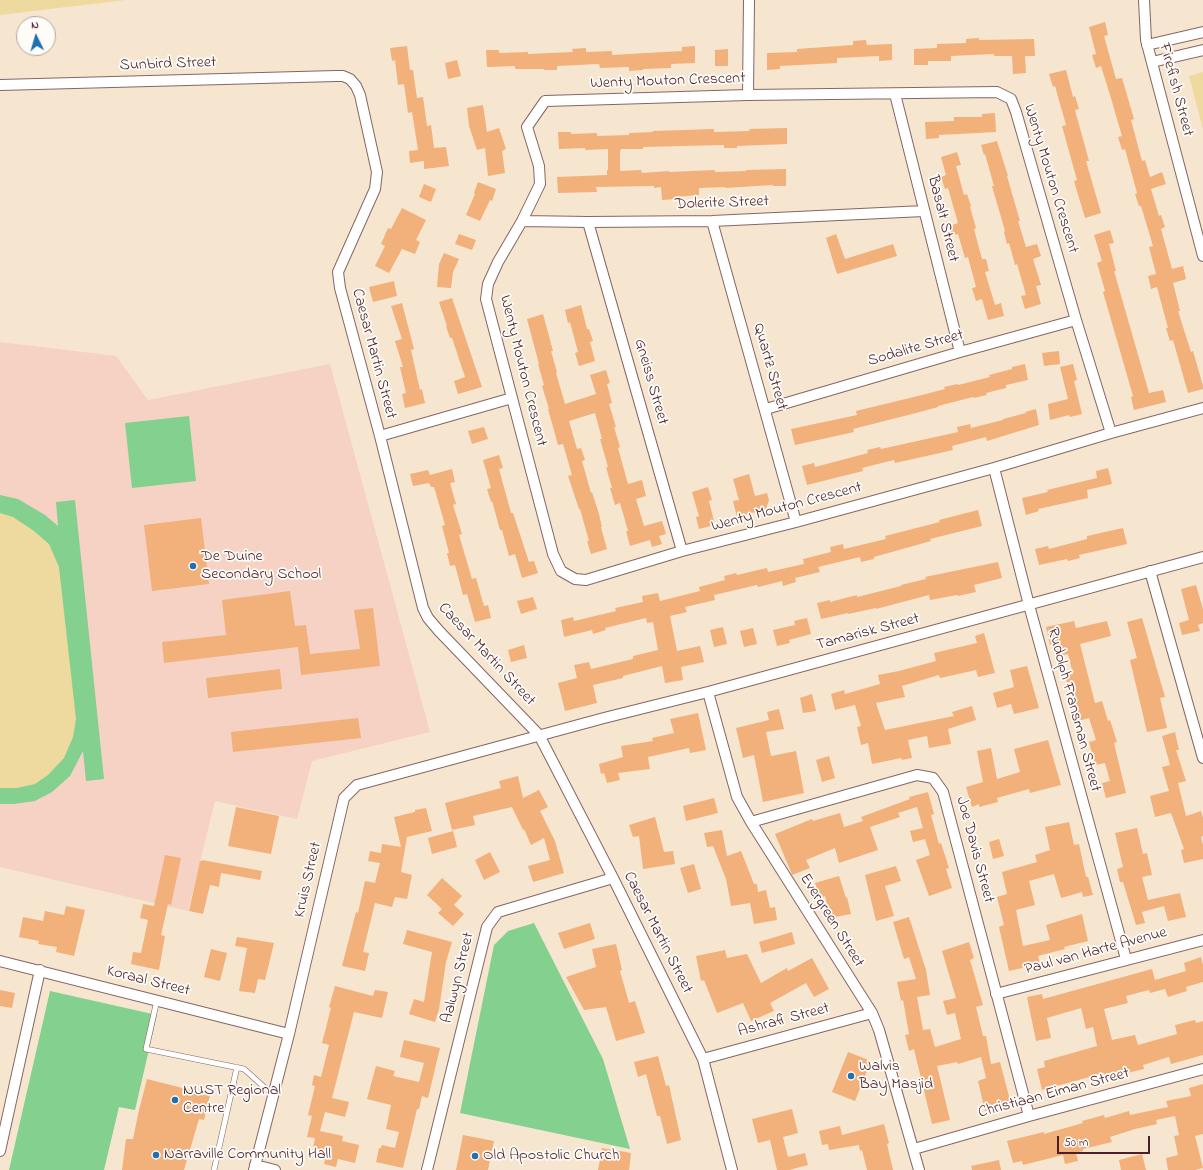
<!DOCTYPE html>
<html>
<head>
<meta charset="utf-8">
<style>
  body { margin:0 }
  #map { position:relative; width:1203px; height:1170px; overflow:hidden; background:#f6e6d0; font-family:"Indie Flower",sans-serif }
  canvas { display:block }
  .north { position:absolute; left:16px; top:16px; width:40px; height:40px; box-sizing:border-box; background:#fdfcf7; border:1px solid #b5a4a5; border-radius:50%; rotate:355deg; font-size:11px; font-weight:700; line-height:16px; text-align:center; color:#4a1f2b }
  .north::after { content:''; display:block; margin:auto; width:14px; height:18px; background:#1f6fb2; clip-path:polygon(50% 0,100% 100%,50% 72%,0 100%) }
  .scale { position:absolute; left:1057px; top:1136px; width:93px; height:18px; box-sizing:border-box; border:2px solid #4a1f2b; border-top:0; padding-left:5px; font-size:12px; line-height:14px; white-space:nowrap; color:#4a1f2b; -webkit-text-stroke:3px #fdfcf7; paint-order:stroke }
</style>
</head>
<body>
<div id="map">
<canvas width="1203" height="1170"></canvas>
<div class="north">N</div>
<div class="scale">50 m</div>
</div>
<script>
const context = document.querySelector('canvas').getContext('2d');
context.lineJoin = 'round';
function fillPath(path, color) { context.fillStyle = color; context.fill(path, 'evenodd'); }
const shape = rows => new Path2D(rows.map(r => 'M' + r).join(''));
function stroke(path, color, width, dash) { context.strokeStyle = color; context.lineWidth = width; context.lineCap = dash ? 'butt' : 'round'; context.setLineDash(dash || []); context.stroke(path); }
function write(font, color, halo, rows, align = 'center') {
  context.font = font + ' "Indie Flower",sans-serif'; context.lineWidth = 3.5; context.setLineDash([]); context.textBaseline = 'middle'; context.strokeStyle = halo; context.fillStyle = color; for (const [text, x, y, turn = 0] of rows) {
    context.save(); context.translate(x, y); context.rotate((+turn || 0) * Math.PI / 180); context.textAlign = isNaN(turn) ? turn : align; if (halo) context.strokeText(text, 0, 0); context.fillText(text, 0, 0); context.restore();
  }
}
const built = shape([
  [0,342,116,356,148,400,330,364,430,732,312,761,297,819,215,801,188,911,0,867]
]);
const green = shape([
  [189,416,196,481,132,488,125,423],
  [0,495,18,499,45,515,58,526,56,502,75,500,104,779,86,781,83,751,70,776,52,792,35,801,14,804,0,804],
  [534,923,603,1059,630,1149,460,1113,494,945,508,931],
  [50,991,157,1015,135,1110,119,1107,104,1170,9,1170]
]);
const sand = shape([
  [0,0,126,0,0,15],
  [1203,72,1203,129,1189,76],
  [0,513,13,517,34,531,49,544,59,567,76,719,73,737,64,758,48,775,35,784,17,788,0,788]
]);
const building = shape([
  [1105,22,1108,35,1104,36,1116,79,1122,78,1134,119,1131,120,1142,161,1145,160,1150,177,1162,172,1166,184,1151,189,1159,216,1161,215,1165,227,1161,229,1172,269,1183,266,1186,279,1173,283,1180,311,1178,311,1191,352,1193,351,1203,386,1203,389,1188,393,1173,340,1170,341,1166,328,1168,328,1157,287,1151,289,1148,276,1156,274,1149,247,1153,246,1141,206,1139,206,1135,194,1137,193,1125,149,1122,150,1118,137,1122,136,1110,95,1101,66,1096,68,1092,55,1096,54,1089,27],
  [979,38,979,40,1034,39,1035,56,1025,56,1026,73,1013,74,1012,56,994,56,994,54,951,56,951,61,928,61,928,65,914,65,914,49,937,48,937,44,966,43,966,39],
  [866,40,867,45,892,44,892,60,879,61,879,56,837,58,837,63,780,66,780,69,767,70,767,53,797,52,797,49,853,45,853,41],
  [407,46,410,70,413,70,417,98,423,97,427,126,431,125,434,148,446,147,449,166,424,169,424,161,410,163,409,151,418,150,412,112,408,113,404,84,398,85,395,60,392,61,390,48],
  [695,46,695,63,671,64,671,68,643,69,643,70,629,71,629,67,600,68,599,64,557,66,557,70,544,70,544,69,515,69,515,66,487,67,486,50,499,50,499,53,528,52,528,54,573,52,572,49,586,48,586,52,612,51,612,55,682,51,682,47],
  [728,49,728,66,715,66,715,50],
  [457,60,461,76,448,79,445,63],
  [1066,70,1073,97,1075,96,1079,109,1075,110,1089,161,1086,161,1101,213,1085,218,1074,181,1077,180,1062,126,1066,125,1055,86,1053,87,1049,74],
  [483,105,487,132,499,128,506,149,502,151,505,173,488,176,485,148,477,150,469,126,467,108],
  [995,113,996,132,939,135,939,138,926,139,925,122,954,121,954,117,982,117,982,114],
  [787,128,787,144,737,146,737,148,724,148,724,145,643,147,643,149,621,149,620,152,620,171,641,170,642,173,669,171,669,172,715,170,715,172,746,171,746,170,786,169,786,186,773,186,773,185,725,188,725,187,699,188,699,195,675,197,675,199,662,200,661,187,654,188,654,186,596,187,597,192,558,193,557,177,607,175,607,170,608,170,608,149,585,150,585,148,559,149,558,132,571,132,571,134,597,133,597,136,629,135,629,133,653,132,653,131,714,129,714,132,750,131,749,129],
  [997,141,1008,176,1007,176,1020,221,1018,221,1026,247,1037,244,1041,256,1033,259,1041,285,1036,286,1041,304,1025,309,1021,296,1026,295,1017,264,1015,265,1009,243,1007,244,1004,232,1005,231,992,186,994,186,985,154,984,155,981,145],
  [957,152,961,165,956,166,964,195,967,194,971,206,970,207,976,228,974,229,982,259,986,259,989,271,985,272,995,305,1001,303,1004,316,988,320,982,299,976,301,972,288,976,287,968,257,965,258,958,234,950,236,946,227,958,223,948,188,945,189,941,177,946,175,941,157],
  [478,182,496,189,492,201,490,200,480,221,466,215,475,194,474,193],
  [424,184,436,189,431,202,419,197],
  [402,208,426,220,416,240,420,242,415,254,402,249,389,273,375,266,385,246,381,244,388,228,391,229],
  [1110,230,1114,243,1109,244,1116,271,1114,271,1149,393,1163,390,1166,402,1134,410,1131,397,1133,396,1103,292,1105,291,1097,263,1102,261,1094,235],
  [459,234,476,240,472,250,455,244],
  [836,234,845,259,893,244,897,256,837,274,826,238],
  [444,253,459,259,453,272,451,288,437,287,439,264],
  [394,281,397,296,373,302,369,287],
  [452,298,482,387,458,394,454,381,465,377,452,338,450,338,446,326,447,326,439,302],
  [402,303,414,349,411,350,420,390,422,389,425,403,405,408,402,394,406,393,400,367,403,367,395,341,402,339,391,306],
  [581,305,587,329,589,329,593,341,590,342,595,361,579,366,575,353,578,352,570,322,568,323,565,310],
  [543,314,553,351,551,351,557,372,556,373,565,404,596,394,590,375,606,370,610,383,607,384,612,403,609,404,616,427,614,427,620,447,618,448,628,484,642,480,646,496,636,499,644,526,662,521,666,534,659,536,662,544,652,547,650,540,630,546,626,531,628,531,620,503,615,505,610,488,612,488,606,467,608,467,600,439,602,439,595,413,569,421,577,449,581,448,585,460,582,461,591,493,592,492,599,514,602,527,601,527,607,549,591,554,587,541,589,541,580,509,579,509,568,476,572,475,563,444,558,445,548,409,549,409,542,386,544,385,538,364,539,364,527,319],
  [1059,351,1060,364,1044,366,1042,353],
  [1025,364,1028,380,1006,385,1006,388,986,393,987,395,974,398,973,397,938,406,938,407,916,413,853,429,854,432,795,445,791,429,857,415,856,411,922,395,945,389,944,387,957,384,958,385,990,377,989,375,1012,369,1012,367],
  [1073,364,1077,380,1074,381,1082,414,1070,417,1069,415,1050,420,1048,404,1068,399,1060,367],
  [1036,409,1039,425,987,441,986,437,952,446,953,450,940,453,895,463,894,460,862,468,863,471,807,485,802,466,814,463,815,467,868,453,867,450,880,447,881,449,958,432,957,427,970,424,971,428,1003,420,1003,419,1026,413,1025,412],
  [484,427,488,439,472,444,468,431],
  [499,455,503,468,499,469,511,513,513,513,529,562,534,561,538,573,522,578,515,554,509,556,502,530,500,530,492,501,491,502,487,489,491,488,483,460],
  [1108,468,1112,484,1087,490,1088,498,1038,509,1039,511,1026,515,1022,498,1048,492,1047,490,1097,478,1096,471],
  [452,469,455,482,450,483,456,504,453,505,462,534,459,535,472,579,476,578,484,606,488,605,491,618,475,622,467,594,463,595,455,565,450,566,447,553,449,553,442,526,445,525,434,487,431,487,429,483,413,486,410,474,428,470,430,475],
  [749,474,755,496,767,493,769,500,766,509,737,517,733,501,739,500,733,479],
  [708,487,712,500,709,501,715,525,699,529,696,517,699,516,692,492],
  [978,510,982,526,930,539,931,541,874,557,874,559,861,562,860,557,818,567,820,572,795,578,796,582,783,586,782,581,758,587,757,585,714,595,715,600,685,607,687,612,670,616,677,651,700,646,704,662,681,667,683,680,665,683,662,666,623,676,623,678,593,685,597,703,565,711,558,683,577,678,574,665,589,662,591,669,633,659,633,656,658,650,653,622,647,623,646,618,605,628,606,630,593,634,592,630,564,637,561,620,573,617,574,621,616,611,615,608,643,602,642,596,658,593,660,601,700,591,699,587,725,580,724,576,736,573,737,575,767,568,768,572,804,564,803,559,831,552,830,547,843,544,844,549,886,539,885,536,940,522,939,520],
  [201,518,209,584,152,591,144,525],
  [1123,528,1127,544,1079,555,1080,558,1068,561,1067,559,1039,565,1035,549,1048,546,1049,549,1087,539,1087,536],
  [998,562,1002,578,974,585,976,592,958,596,957,595,930,600,929,595,876,609,876,608,848,614,848,613,821,619,817,603,830,600,830,602,857,595,857,597,901,586,901,585,926,579,925,577],
  [1196,585,1203,609,1203,623,1198,625,1200,631,1182,635,1179,623,1189,620,1181,589],
  [290,591,295,626,306,625,310,654,360,649,354,610,373,608,380,666,301,675,298,647,164,663,162,642,226,635,222,600],
  [533,597,537,609,521,614,517,601],
  [807,618,811,634,789,640,790,643,777,646,773,630,795,625,794,621],
  [1142,618,1165,697,1160,698,1167,728,1147,732,1130,660,1137,658,1127,622],
  [1074,621,1076,628,1107,621,1111,636,1080,644,1095,703,1102,701,1108,721,1110,720,1117,742,1114,743,1126,793,1106,798,1102,783,1110,781,1105,763,1095,765,1089,742,1096,740,1089,718,1078,721,1065,676,1073,674,1068,654,1059,656,1056,644,1050,645,1046,627],
  [723,627,727,644,714,647,710,630],
  [753,628,757,644,744,647,740,631],
  [984,633,995,673,978,677,976,670,940,678,939,675,902,686,905,697,876,703,885,730,954,716,952,712,972,706,976,720,948,729,951,744,929,748,927,736,908,740,912,758,902,760,901,758,872,764,868,743,861,745,857,727,861,726,855,705,835,710,831,694,844,690,845,694,880,684,878,675,899,671,936,661,934,653,977,643,975,636],
  [524,645,527,658,511,662,508,650],
  [1027,666,1039,708,1014,714,1011,704,997,708,993,693,1014,687,1010,670],
  [280,669,282,689,208,698,206,678],
  [812,694,816,711,803,713,800,698],
  [779,709,784,729,766,732,771,756,796,751,804,793,763,802,754,755,743,758,736,728,769,720,767,712],
  [698,713,706,750,690,753,689,748,648,757,650,769,618,773,620,780,607,783,604,773,601,774,599,764,623,757,621,746,653,741,652,738,674,733,670,719],
  [358,718,361,738,233,752,231,732],
  [1175,732,1179,750,1176,750,1186,781,1178,783,1186,816,1201,811,1203,818,1203,836,1201,837,1203,845,1203,859,1184,863,1181,850,1184,849,1171,813,1155,817,1150,796,1169,791,1162,767,1170,765,1162,736],
  [1048,740,1061,785,1030,793,1029,789,997,798,998,802,979,807,979,804,972,807,966,787,983,782,977,751,991,748,997,779,1020,772,1014,749],
  [829,756,835,778,822,782,816,760],
  [518,776,523,798,539,790,548,807,540,811,555,841,564,873,533,882,528,866,550,860,544,838,531,845,524,829,523,830,512,807,473,816,475,825,452,830,445,803,501,788,499,781],
  [928,792,934,814,931,815,939,844,941,843,949,868,946,869,952,888,929,896,916,860,930,855,925,839,913,842,910,831,923,828,917,807,898,813,900,817,870,827,878,850,839,863,835,848,806,860,810,868,792,875,791,872,775,834,812,819,813,821,840,813,844,827,863,821,861,817,910,799,909,797],
  [714,798,718,813,686,821,683,806],
  [236,807,279,816,271,854,228,846],
  [426,808,432,831,407,837,401,872,412,875,407,899,395,897,392,907,375,903,363,952,369,953,365,971,342,966,356,912,358,913,365,881,375,883,380,863,368,861,370,851,381,853,382,844,401,847,394,817,415,812,415,810],
  [655,817,664,852,673,851,675,864,643,869,639,836,633,837,629,825],
  [1069,822,1074,845,1079,844,1086,877,1088,877,1093,895,1083,897,1082,892,1061,898,1054,874,1029,881,1035,905,1016,910,1023,946,1050,940,1046,925,1082,914,1088,941,1064,947,1065,949,1038,956,1040,964,1009,971,999,927,1004,925,997,897,1007,894,1002,872,1037,862,1035,855,1050,850,1045,827],
  [1137,828,1143,854,1147,853,1152,875,1142,877,1148,900,1180,893,1186,917,1168,921,1164,906,1142,912,1145,923,1136,925,1123,882,1120,882,1117,869,1123,867,1115,833],
  [722,830,727,856,741,851,754,884,757,884,758,892,766,890,770,908,775,907,777,920,754,924,750,903,731,906,726,879,713,846,707,847,704,833],
  [453,831,457,847,432,854,428,838],
  [999,839,1004,856,993,859,989,842],
  [490,852,500,872,484,880,475,860],
  [165,855,181,858,171,905,168,904,161,935,165,936,159,970,131,964,133,952,141,953,148,920,140,918,143,904,154,906],
  [202,860,262,871,260,880,221,873,219,887,210,885,203,914,189,911,200,861,202,861],
  [694,864,701,889,688,893,680,868],
  [896,866,901,881,885,886,894,916,876,921,865,875],
  [839,876,846,898,847,897,851,914,830,918,825,896,820,898,815,883],
  [442,878,462,896,454,905,464,914,453,926,438,913,442,909,427,895],
  [66,906,85,910,74,956,56,952,57,947,38,944,39,941,19,937,23,917,43,921,45,911,64,915],
  [909,917,926,970,930,995,917,997,923,1030,930,1029,935,1047,961,1039,955,1013,947,1015,943,1001,956,998,942,951,969,942,974,958,970,960,983,1005,976,1007,983,1036,986,1036,991,1064,1000,1062,1011,1104,985,1111,978,1081,986,1078,981,1057,958,1064,957,1062,937,1066,950,1120,932,1124,914,1049,909,1051,905,1035,909,1034,903,1000,901,1001,897,982,916,979,909,957,904,959,893,922],
  [590,923,595,939,564,949,558,933],
  [407,930,452,942,446,962,439,1009,435,1022,409,1014,414,999,424,1002,432,952,403,944],
  [792,932,795,944,762,953,759,942],
  [237,937,274,943,265,980,258,979,255,993,239,991,247,948,235,946],
  [616,944,622,970,620,971,629,1003,635,1001,645,1033,616,1041,606,1007,584,1010,566,977,596,967,592,949],
  [211,949,227,953,220,981,204,977],
  [725,950,727,958,747,954,761,983,787,968,788,971,812,958,829,989,814,997,806,983,770,1003,774,1011,751,1021,743,1003,717,1013,704,980,701,981,696,956],
  [1201,957,1203,965,1203,982,1186,987,1187,991,1168,997,1165,989,1150,993,1149,990,1126,996,1128,1003,1104,1009,1112,1040,1135,1035,1138,1045,1177,1034,1175,1025,1195,1020,1196,1023,1203,1021,1203,1055,1171,1064,1169,1057,1143,1065,1144,1069,1127,1073,1126,1069,1104,1075,1104,1073,1042,1090,1037,1069,1045,1067,1044,1061,1097,1046,1093,1027,1086,1029,1081,1008,1047,1018,1051,1038,1036,1041,1027,997,1042,994,1043,999,1152,969,1155,980,1186,971,1184,963],
  [335,986,373,996,375,990,388,992,382,1018,354,1012,332,1098,349,1102,345,1117,325,1112,320,1131,343,1136,342,1141,359,1145,355,1163,338,1159,336,1167,324,1164,327,1151,313,1148,315,1138,307,1137,312,1116,308,1115,315,1086,312,1085,314,1075,321,1077,329,1045,322,1043,331,1008,329,1007],
  [0,990,15,993,12,1008,0,1006],
  [404,1040,440,1048,428,1098,422,1096,419,1109,417,1109,403,1168,376,1162,379,1148,381,1148,382,1145,395,1148,399,1132,386,1129,391,1105,367,1099,376,1066,395,1071,393,1076,419,1082,424,1063,400,1057],
  [848,1052,871,1061,855,1101,832,1092],
  [658,1056,666,1086,669,1085,681,1140,667,1144,660,1116,657,1116,646,1074,638,1077,634,1062],
  [147,1079,210,1095,204,1120,199,1119,184,1170,122,1170,126,1139,133,1139,139,1110],
  [1203,1084,1203,1134,1195,1136,1203,1168,1195,1170,1168,1170,1166,1158,1178,1155,1174,1136,1179,1135,1175,1116,1156,1120,1157,1124,1135,1129,1110,1137,1112,1142,1083,1149,1083,1151,1076,1153,1078,1161,1065,1164,1063,1155,1023,1165,1022,1161,1013,1163,1007,1141,1044,1132,1044,1134,1083,1123,1082,1121,1104,1115,1105,1118,1129,1111,1130,1115,1168,1107,1166,1101,1191,1096,1189,1088],
  [792,1109,798,1133,783,1137,788,1157,805,1153,808,1165,789,1170,777,1170,770,1140,758,1143,752,1119],
  [884,1124,889,1143,887,1144,893,1170,867,1170,862,1150,860,1151,859,1145,829,1150,828,1144,822,1145,819,1131,840,1126,842,1135],
  [463,1135,494,1141,488,1170,456,1170],
  [602,1148,631,1153,629,1170,598,1170],
  [1142,1154,1146,1170,1121,1170,1119,1160],
  [999,1160,1001,1170,972,1170,971,1166]
]);
const lane = shape([
  [157,1000,146,1049,244,1069,273,1095],
  [214,1170,237,1067]
]);
const street = shape([
  [1144,0,1146,40,1203,256],
  [1147,45,1203,32],
  [1152,62,1203,50],
  [0,85,336,76,343,76,350,79,356,86,360,95,377,172,375,189,338,272,340,288,380,436,423,608,428,618,439,631,539,735,613,878,703,1059,732,1170],
  [895,94,960,352],
  [748,95,749,0],
  [522,221,588,222,712,221,924,211],
  [712,221,796,522],
  [588,222,682,551],
  [766,409,960,352,1076,320],
  [1111,433,1076,320,1016,112,1011,99,997,92,748,95,545,101,527,127,539,166,540,184,522,221,498,262,488,284,486,299,553,554,561,571,575,579,586,580,682,551,796,522,994,468,1111,433,1203,408],
  [380,436,512,398],
  [994,468,1029,605,1126,959],
  [1150,571,1203,758],
  [708,692,737,797,751,822,872,1013,879,1030,919,1170],
  [751,822,917,775,933,778,943,792,1029,1116],
  [0,961,289,1034],
  [996,994,1203,940],
  [703,1059,872,1013],
  [914,1149,1029,1116,1203,1069],
  [0,1151,40,970],
  [255,1165,275,1170],
  [254,1170,289,1034,344,798,357,785,604,718,708,692,1203,557],
  [427,1170,487,927,498,912,613,878]
]);
const markers = [
  [193,566,4,"#1f6fb2"],
  [851,1076,4,"#1f6fb2"],
  [175,1100,4,"#1f6fb2"],
  [156,1155,4,"#1f6fb2"],
  [475,1156,4,"#1f6fb2"]
];
const streetNames = [
  ["Sunbird Street",168,65,-2],
  ["Wenty Mouton Crescent",668,82,-2],
  ["Firefish Street",1175,90,75],
  ["Wenty Mouton Crescent",1050,179,73],
  ["Dolerite Street",722,204,-2],
  ["Basalt Street",942,219,76],
  ["Sodalite Street",916,349,-16],
  ["Caesar Martin Street",373,354,75],
  ["Quartz Street",769,367,74],
  ["Wenty Mouton Crescent",522,371,76],
  ["Gneiss Street",650,382,74],
  ["Wenty Mouton Crescent",787,508,-15],
  ["Tamarisk Street",868,633,-15],
  ["Caesar Martin Street",486,655,47],
  ["Rudolph Fransman Street",1073,710,75],
  ["Joe Davis Street",974,850,75],
  ["Kruis Street",309,880,-77],
  ["Evergreen Street",831,921,58],
  ["Caesar Martin Street",657,933,63],
  ["Paul van Harte Avenue",1096,952,-15],
  ["Aalwyn Street",459,978,-76],
  ["Koraal Street",148,982,14],
  ["Ashrafi Street",784,1021,-15],
  ["Christiaan Eiman Street",1054,1094,-15]
];
const poiNames = [
  ["De Duine",201,557],
  ["Secondary School",201,575],
  ["Walvis",859,1067],
  ["Bay Masjid",859,1085],
  ["NUST Regional",183,1091],
  ["Centre",183,1109],
  ["Narraville Community Hall",164,1155],
  ["Old Apostolic Church",483,1156]
];
fillPath(built, '#f5d2c3');
fillPath(green, '#83d08f');
fillPath(sand, '#eeda9e');
fillPath(building, '#f2b07b');
stroke(lane, '#866565', 6);
stroke(street, '#866565', 12);
stroke(lane, '#fff', 5);
stroke(street, '#fff', 10);
for (const [x, y, r, color] of markers) { const dot = new Path2D(); dot.arc(x, y, r, 0, 2 * Math.PI); context.fillStyle = color; context.fill(dot); stroke(dot, '#fdfcf7', 1.5); }
write('16px', '#4a1f2b', '#fdfcf7', streetNames);
write('16px', '#4a1f2b', '#fdfcf7', poiNames, 'left');
</script>
</body>
</html>
